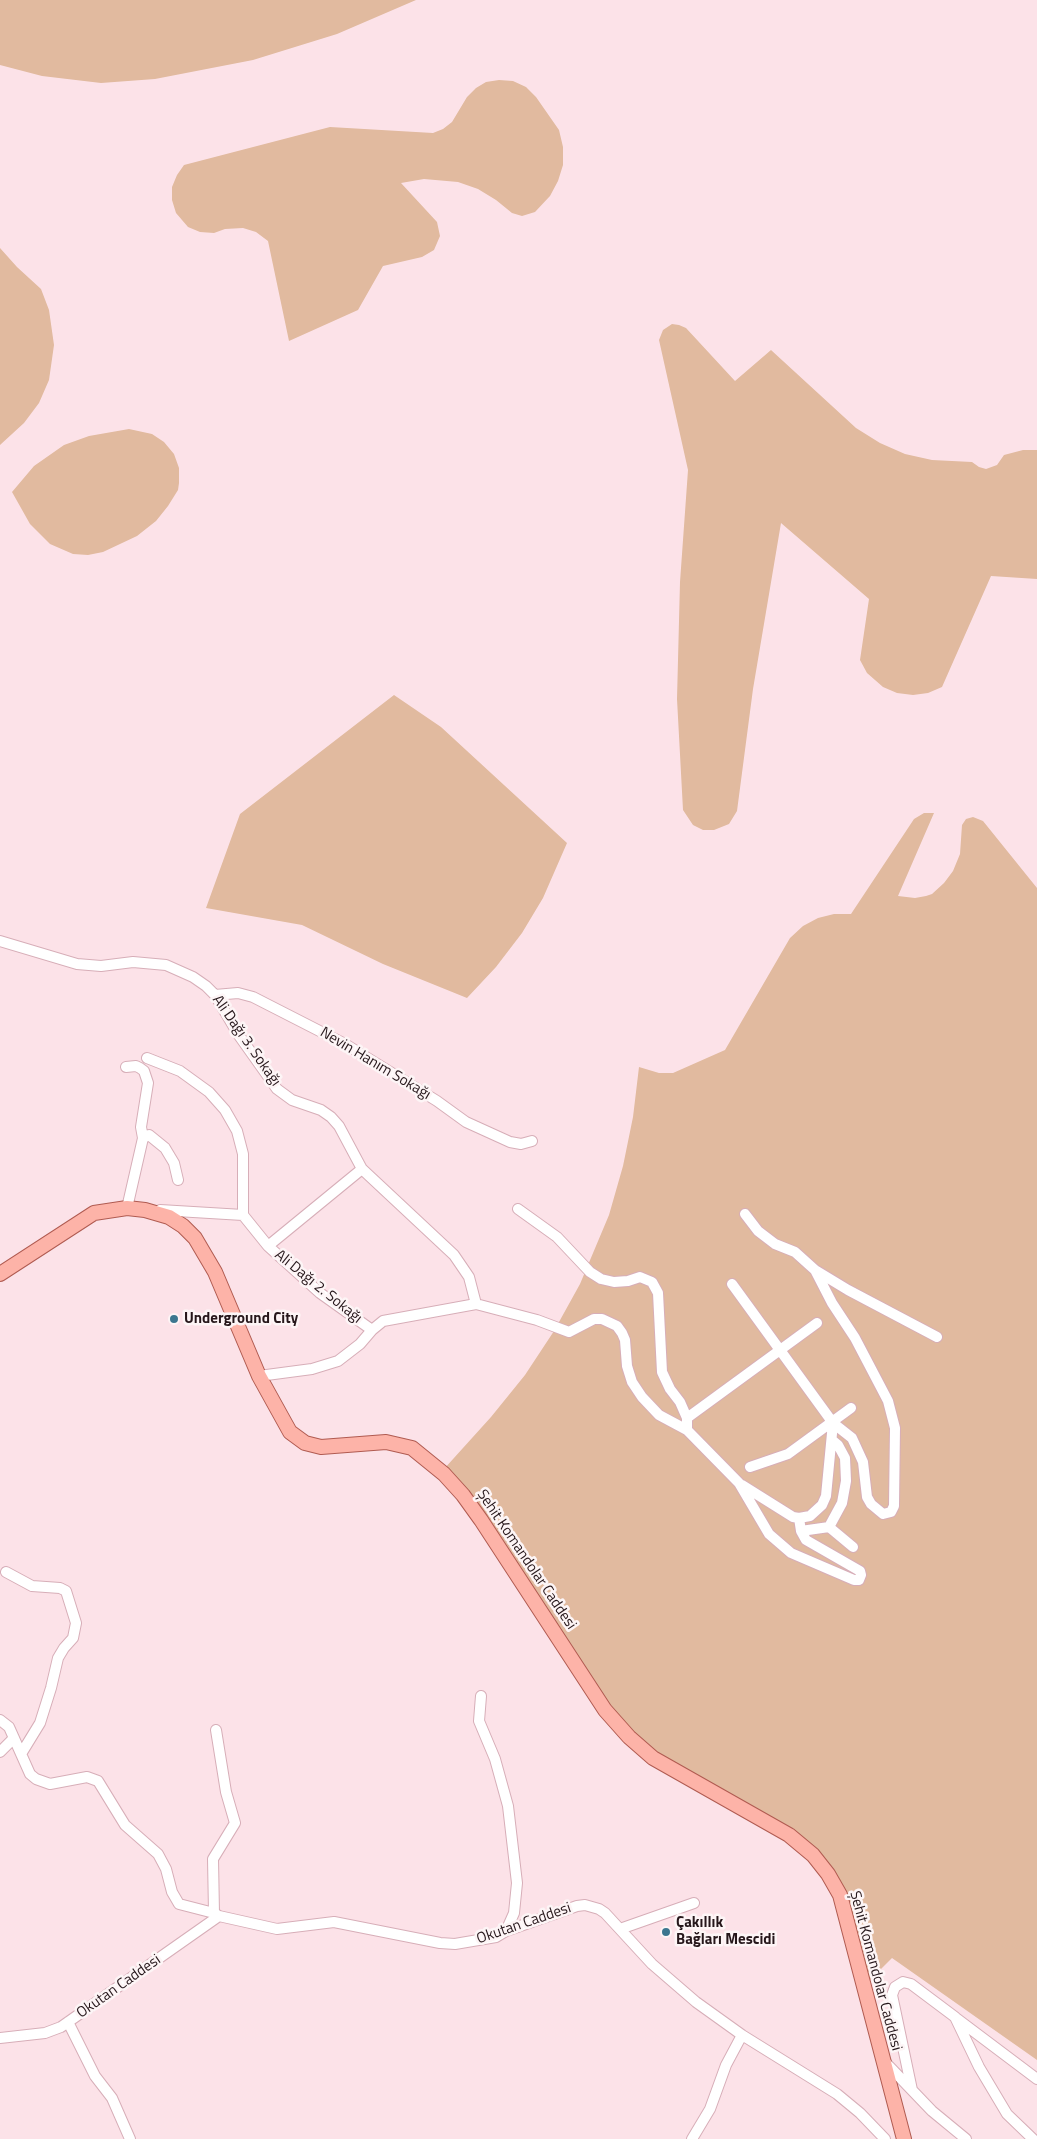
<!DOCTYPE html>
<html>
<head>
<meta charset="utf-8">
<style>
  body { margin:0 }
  canvas { display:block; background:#fce2e8 }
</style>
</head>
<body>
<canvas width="1037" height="2139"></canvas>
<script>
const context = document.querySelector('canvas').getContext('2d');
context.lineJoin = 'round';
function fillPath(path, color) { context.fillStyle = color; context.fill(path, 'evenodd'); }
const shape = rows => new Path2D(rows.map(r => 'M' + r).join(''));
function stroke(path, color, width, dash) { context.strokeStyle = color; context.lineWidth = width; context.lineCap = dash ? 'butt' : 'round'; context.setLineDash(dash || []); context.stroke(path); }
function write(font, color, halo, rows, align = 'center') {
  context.font = font + ' "Titillium Web",sans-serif'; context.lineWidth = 5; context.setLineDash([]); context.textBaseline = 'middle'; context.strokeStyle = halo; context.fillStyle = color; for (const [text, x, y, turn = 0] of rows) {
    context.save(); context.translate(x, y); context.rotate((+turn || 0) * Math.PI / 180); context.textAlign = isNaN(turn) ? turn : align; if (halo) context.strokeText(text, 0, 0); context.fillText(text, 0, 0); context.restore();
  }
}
const green = shape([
  [0,0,416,0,337,34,253,60,155,79,101,83,42,76,0,65],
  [499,80,513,81,526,87,536,97,559,130,563,147,563,165,558,181,550,196,535,212,522,216,512,213,496,200,478,189,458,182,424,179,401,183,437,222,440,236,434,250,422,257,383,266,358,310,289,341,268,241,256,232,243,228,225,229,214,233,200,232,188,227,176,213,172,200,172,187,177,175,184,165,330,127,433,133,443,129,452,122,467,97,476,88,486,82],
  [0,248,17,267,41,289,49,310,54,345,49,380,39,403,24,423,0,445],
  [672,324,679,325,686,328,735,381,771,350,856,428,880,443,905,454,932,460,972,462,979,467,986,469,997,465,1004,455,1023,450,1037,450,1037,579,991,576,942,687,928,693,913,695,897,693,883,687,867,673,860,660,869,599,781,523,753,689,737,811,729,824,714,830,703,830,693,825,683,810,677,699,680,582,688,470,659,340,663,330],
  [129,429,152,434,164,442,174,454,179,468,179,483,178,490,168,506,156,521,137,536,103,552,88,555,73,554,50,544,30,524,12,492,34,466,64,445,89,436],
  [394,695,441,727,567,843,543,898,522,933,496,967,467,998,383,964,302,925,206,908,240,814],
  [924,813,934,813,898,896,915,898,926,896,932,894,944,883,953,871,960,854,962,825,966,819,973,817,983,821,1037,888,1037,2060,892,1958,866,1984,843,1899,813,1857,632,1740,444,1469,491,1417,525,1375,554,1331,580,1284,609,1215,623,1166,633,1117,639,1067,659,1073,673,1073,725,1050,790,938,803,926,818,918,834,914,851,914,914,819]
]);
const minor = shape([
  [0,941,77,964,101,966,133,962,166,965,193,977,206,986,215,995,238,1034,277,1089,292,1100,321,1110,331,1117,339,1126,362,1169,454,1255,469,1277,476,1304],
  [215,995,238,993,253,997,345,1044,437,1101,466,1122,510,1142,521,1144,532,1141],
  [147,1058,180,1071,209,1092,225,1110,237,1131,243,1154,243,1215,268,1246,320,1293,372,1330],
  [126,1067,136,1066,140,1068,144,1071,148,1083,141,1127,143,1138,127,1208],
  [143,1138,149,1135,165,1148,174,1163,178,1180],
  [518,1209,557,1237,590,1272,601,1279,614,1282,628,1281,640,1277,652,1282,658,1293,662,1372,670,1389,680,1402,687,1418,687,1430],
  [160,1210,243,1215],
  [745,1214,758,1231,775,1244,795,1252,815,1270],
  [268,1246,362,1169],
  [732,1284,833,1423,852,1438,863,1462,867,1497,871,1504,883,1514,891,1512,894,1506,895,1428,888,1401,855,1338,832,1303,815,1270,848,1290,937,1337],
  [259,1376,312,1369,338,1361,360,1344,372,1330,383,1321,476,1304,537,1320,569,1332,594,1319,602,1319,617,1326,622,1333,625,1340,627,1366,632,1382,642,1397,659,1415,687,1430,739,1483,769,1534,791,1553,854,1580,859,1580,861,1575,860,1571,806,1540,801,1531,799,1518],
  [687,1418,817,1323],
  [750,1467,788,1454,851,1408],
  [742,1485,793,1517,799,1518,810,1516,822,1505,826,1496,833,1423],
  [829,1527,853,1547],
  [801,1531,829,1527,842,1503,846,1481,845,1458,838,1445,832,1440],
  [6,1572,32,1586,60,1588,66,1591,76,1623,73,1638,64,1648,58,1658,51,1688,40,1723,21,1754],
  [481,1696,479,1721,495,1759,508,1806,517,1883,514,1913,506,1931],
  [0,1720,9,1727,30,1774,36,1779,50,1784,87,1777,98,1781,125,1825,158,1854,166,1869,172,1892,179,1904,214,1913,219,1916],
  [0,1752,14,1738],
  [214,1913,213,1859,235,1823,226,1792,216,1730],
  [620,1929,694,1903],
  [956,2018,1037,2079],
  [68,2022,95,2076,112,2098,130,2139],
  [0,2038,45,2033,61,2027,219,1916,277,1929,334,1922,440,1943,455,1944,496,1937,506,1931,577,1906,585,1905,599,1909,605,1913,652,1964,696,2002,742,2035,837,2094,860,2113,885,2139],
  [885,2062,932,2111,966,2139],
  [912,2090,892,1995,895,1987,903,1982,911,1984,955,2017,979,2067,1007,2114,1033,2139],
  [692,2139,710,2109,726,2065,742,2035]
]);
const major = shape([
  [0,1274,94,1213,127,1208,145,1210,169,1217,183,1226,195,1238,215,1272,259,1376,290,1432,305,1443,321,1447,386,1442,412,1448,444,1474,463,1495,481,1520,605,1710,629,1737,653,1758,789,1835,813,1855,828,1874,840,1895,904,2139]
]);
const markers = [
  [174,1319,5,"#3c768f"],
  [666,1932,5,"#3c768f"]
];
const streetNames = [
  ["Ali Dağı 3. Sokağı",246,1041,55],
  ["Nevin Hanım Sokağı",375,1064,31],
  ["Ali Dağı 2. Sokağı",318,1287,39],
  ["Şehit Komandolar Caddesi",526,1560,56],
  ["Okutan Caddesi",524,1924,-19],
  ["Şehit Komandolar Caddesi",875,1971,75],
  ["Okutan Caddesi",119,1987,-35]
];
const poiNames = [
  ["Underground City",184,1319],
  ["Çakıllık",676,1923],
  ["Bağları Mescidi",676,1940]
];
fillPath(green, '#e1ba9f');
stroke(minor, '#d7aeb8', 12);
stroke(major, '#b05b51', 16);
stroke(minor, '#fff', 10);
stroke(major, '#fdb3a8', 14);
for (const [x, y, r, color] of markers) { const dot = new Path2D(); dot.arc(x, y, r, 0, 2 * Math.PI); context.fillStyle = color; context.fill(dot); stroke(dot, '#fdf5f6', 2); }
write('15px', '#26171b', '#fdf5f6', streetNames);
write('bold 15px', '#26171b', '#fdf5f6', poiNames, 'left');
</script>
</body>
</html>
